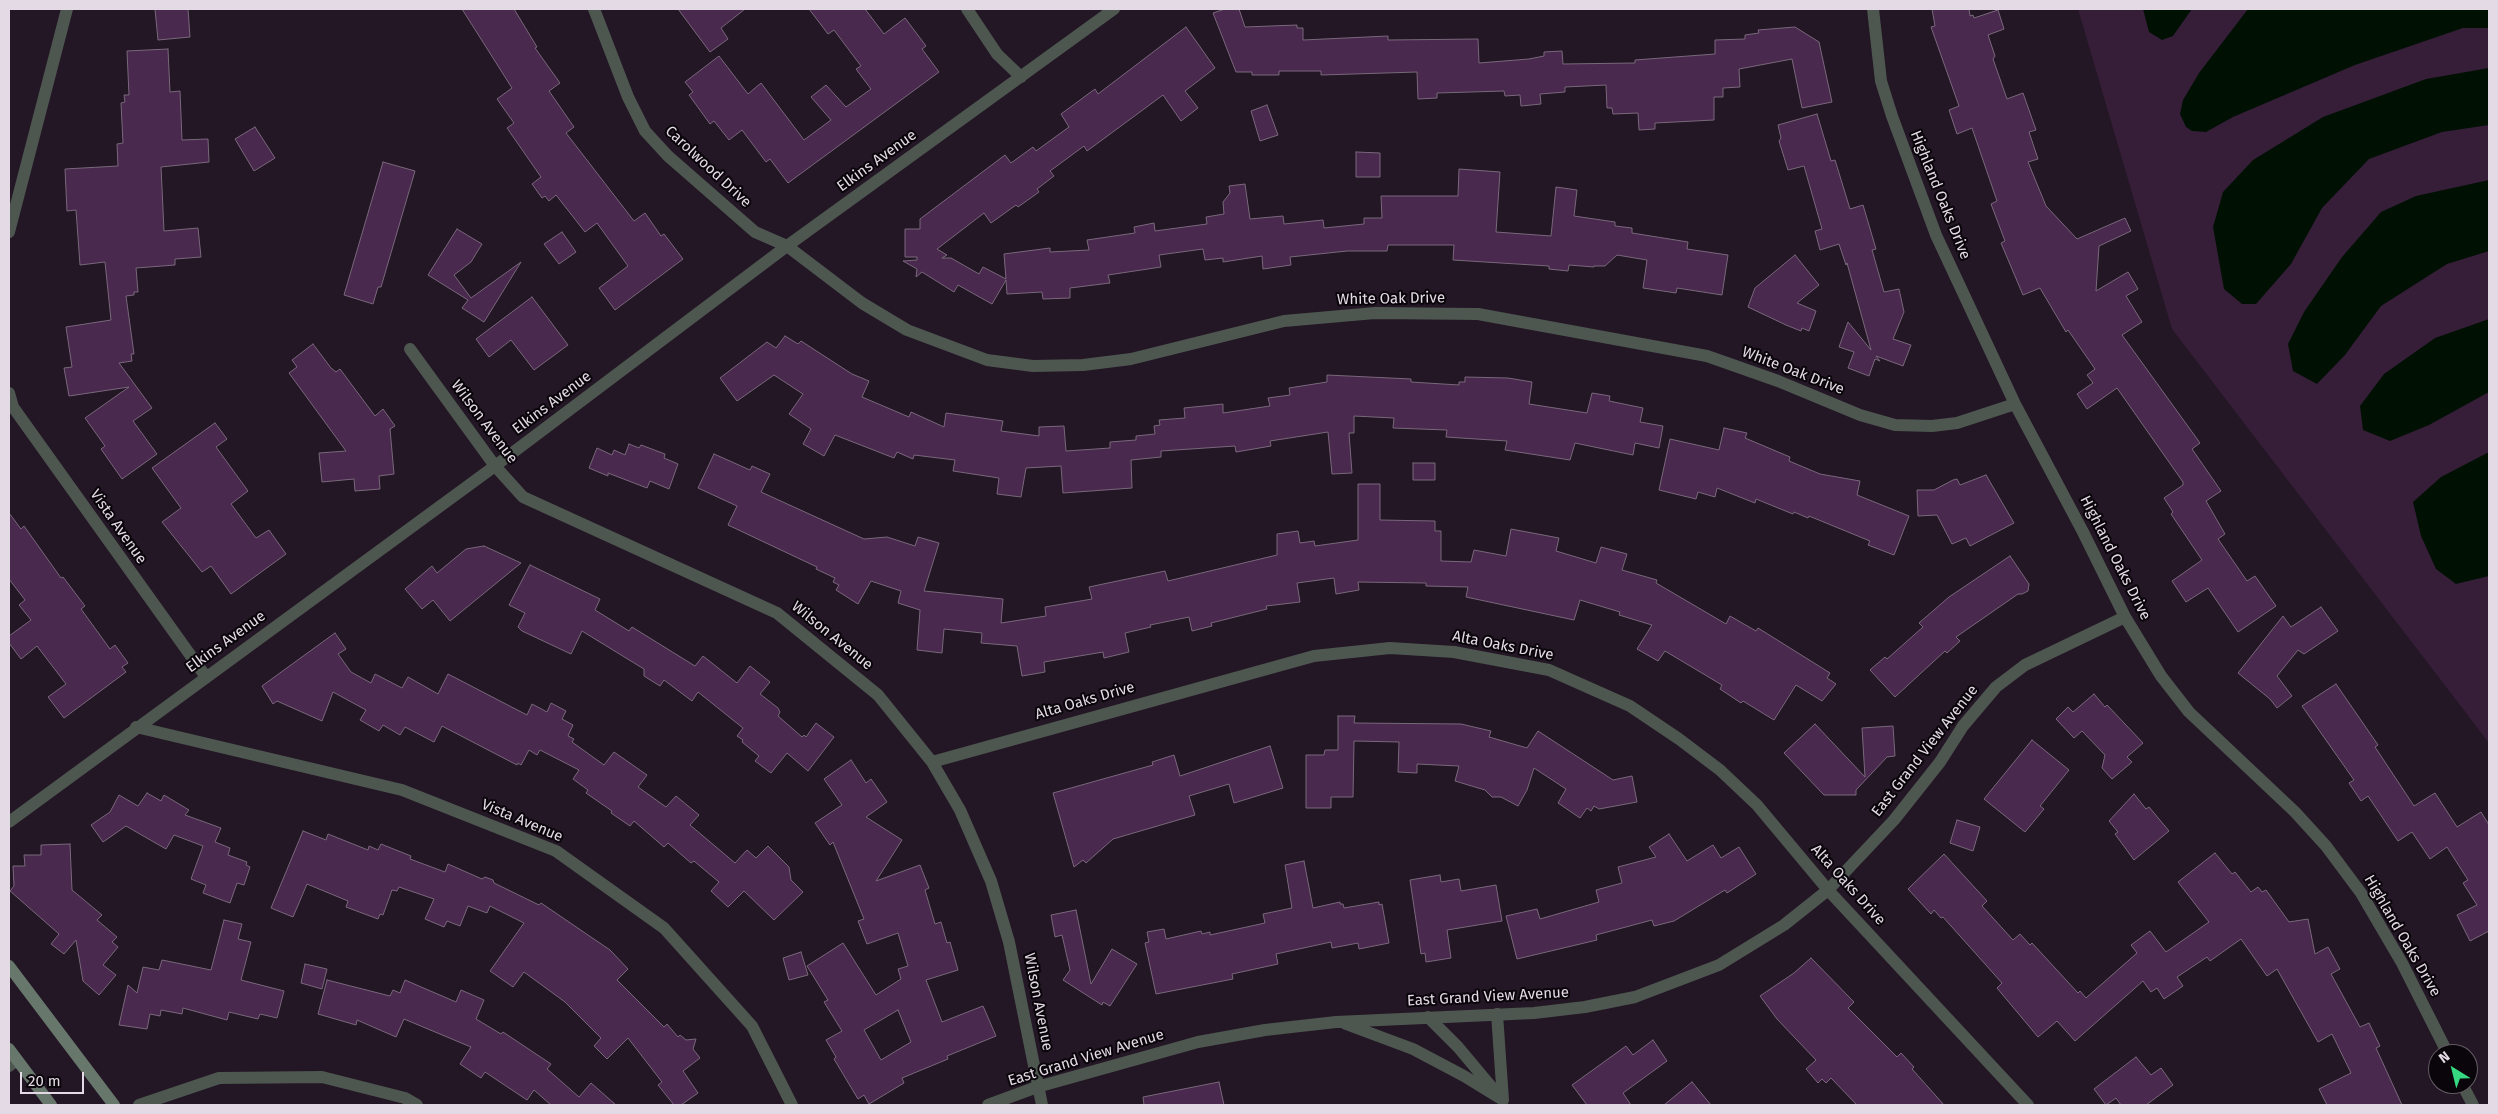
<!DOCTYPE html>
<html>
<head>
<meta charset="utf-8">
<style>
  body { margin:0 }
  #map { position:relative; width:2498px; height:1114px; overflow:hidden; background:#231625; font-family:"Fira Sans",sans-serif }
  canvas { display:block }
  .frame { position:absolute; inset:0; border:10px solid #e4dae5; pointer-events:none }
  .north { position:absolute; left:2428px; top:1044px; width:50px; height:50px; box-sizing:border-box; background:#09050a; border:1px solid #615a62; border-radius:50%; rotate:324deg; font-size:14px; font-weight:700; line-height:20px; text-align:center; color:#e4dae5 }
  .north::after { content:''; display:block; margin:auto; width:18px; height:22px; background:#36d881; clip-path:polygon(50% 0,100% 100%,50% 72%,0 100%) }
  .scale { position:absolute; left:20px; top:1072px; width:64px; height:22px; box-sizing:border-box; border:2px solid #e4dae5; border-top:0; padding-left:6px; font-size:15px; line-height:18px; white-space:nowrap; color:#e4dae5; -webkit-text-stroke:4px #09050a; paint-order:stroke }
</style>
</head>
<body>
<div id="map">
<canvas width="2498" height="1114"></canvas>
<div class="frame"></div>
<div class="north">N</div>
<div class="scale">20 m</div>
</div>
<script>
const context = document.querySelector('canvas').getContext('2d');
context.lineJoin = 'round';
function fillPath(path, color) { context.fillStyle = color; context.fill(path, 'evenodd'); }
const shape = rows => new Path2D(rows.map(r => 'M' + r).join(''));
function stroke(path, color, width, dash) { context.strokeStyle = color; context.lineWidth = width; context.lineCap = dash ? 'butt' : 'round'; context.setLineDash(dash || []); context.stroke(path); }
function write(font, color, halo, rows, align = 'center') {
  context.font = font + ' "Fira Sans",sans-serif'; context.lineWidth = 4; context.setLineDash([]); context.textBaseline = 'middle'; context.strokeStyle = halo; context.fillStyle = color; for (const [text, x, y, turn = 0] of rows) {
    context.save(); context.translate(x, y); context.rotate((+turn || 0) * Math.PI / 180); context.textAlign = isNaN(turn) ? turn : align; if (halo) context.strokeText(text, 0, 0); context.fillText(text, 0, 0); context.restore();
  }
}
const green = shape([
  [2078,9,2489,9,2489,743,2172,329]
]);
const water = shape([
  [2143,9,2192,9,2173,36,2162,40,2149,32],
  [2248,9,2489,9,2489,28,2463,28,2355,65,2233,117,2206,132,2192,131,2186,127,2180,114,2183,100,2199,73],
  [2489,68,2489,125,2442,132,2369,159,2322,208,2291,264,2256,304,2242,304,2224,289,2213,227,2223,192,2253,160,2323,117,2426,79],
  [2489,180,2489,251,2447,264,2381,306,2345,355,2317,384,2293,371,2288,344,2304,312,2342,257,2381,212,2416,196],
  [2489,319,2489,392,2429,425,2390,441,2363,430,2360,406,2384,374,2435,338],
  [2489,452,2489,576,2456,584,2436,569,2421,536,2413,502,2441,477]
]);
const building = shape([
  [155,9,188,9,190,37,158,40,155,9],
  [462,9,514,9,537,47,535,48,560,83,549,91,574,127,566,133,634,221,645,213,661,236,664,234,683,259,615,310,599,288,628,266,597,223,585,232,556,195,549,201,545,196,542,198,532,184,541,177,507,128,514,123,497,99,512,88,462,9],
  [678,9,745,9,721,28,728,39,710,52,678,9],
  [809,9,865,9,884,34,905,18,926,46,922,49,939,72,788,183,770,159,766,162,742,130,729,140,714,121,710,124,689,95,693,92,685,82,719,56,748,94,761,83,804,140,831,120,811,97,826,85,846,107,871,89,856,69,861,66,834,30,828,34,809,9],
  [1225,9,1239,9,1245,27,1297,25,1297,28,1303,28,1303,40,1388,36,1388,40,1478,39,1479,63,1529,59,1544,56,1544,52,1562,51,1563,64,1635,63,1635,60,1715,54,1715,40,1745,39,1745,35,1759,33,1758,30,1795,27,1819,42,1832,102,1802,108,1792,59,1739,69,1740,87,1723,88,1723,97,1714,97,1714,120,1655,123,1655,129,1639,130,1638,113,1613,114,1612,108,1607,108,1606,85,1565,87,1565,92,1540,94,1541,104,1521,106,1520,95,1505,96,1504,91,1437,93,1437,98,1418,99,1417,72,1321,75,1321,71,1279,71,1279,75,1252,75,1252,72,1236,72,1213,13,1225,9],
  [1932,9,1969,9,1970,16,1973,15,1974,18,1998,10,2004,29,1988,35,1995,56,1993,59,2007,99,2023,93,2036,130,2029,132,2038,159,2028,162,2046,206,2077,239,2125,218,2131,231,2099,246,2096,291,2128,272,2138,289,2126,296,2142,322,2122,335,2200,443,2192,449,2221,491,2206,501,2225,534,2218,539,2247,581,2255,576,2276,606,2238,632,2208,588,2186,602,2172,581,2202,560,2171,514,2173,512,2164,498,2183,485,2183,482,2117,388,2087,409,2077,394,2093,383,2087,375,2095,369,2068,330,2066,332,2040,288,2023,295,2001,243,2005,241,1991,204,1997,201,1972,128,1957,134,1949,110,1959,106,1931,27,1935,26,1932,9],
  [1186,27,1215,68,1185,91,1198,108,1181,121,1163,95,1087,151,1084,146,1050,171,1054,176,1037,189,1039,192,1018,207,1016,205,991,223,984,213,937,249,947,255,942,258,951,258,979,274,983,267,1006,279,1004,254,1050,248,1050,252,1089,250,1087,240,1135,233,1134,227,1154,223,1155,231,1207,224,1206,217,1224,214,1223,202,1230,193,1229,186,1245,184,1250,219,1283,216,1284,224,1323,220,1324,228,1364,224,1364,218,1382,218,1381,196,1458,196,1459,169,1500,172,1496,232,1551,236,1556,187,1577,190,1574,216,1615,222,1615,226,1632,228,1632,233,1688,242,1687,249,1728,255,1722,295,1677,288,1676,293,1643,288,1647,260,1617,255,1605,266,1594,266,1594,267,1569,265,1568,271,1549,269,1549,266,1453,260,1454,245,1388,245,1387,251,1347,251,1290,257,1291,265,1263,269,1262,256,1223,262,1223,258,1205,260,1203,249,1159,255,1161,267,1108,275,1110,283,1070,288,1070,298,1043,299,1042,292,1007,294,1006,280,992,304,958,285,954,292,922,272,916,277,917,269,903,261,917,260,917,257,905,257,905,229,920,229,920,219,1005,155,1011,163,1033,147,1036,151,1069,127,1061,114,1095,89,1098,94,1186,27],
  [168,49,170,92,180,91,182,140,208,139,209,162,161,167,164,231,198,228,201,257,175,259,175,265,136,268,138,292,134,292,134,295,126,296,134,354,131,354,132,361,119,363,152,408,133,421,157,454,122,479,101,449,105,446,85,418,129,387,69,396,64,368,72,367,66,327,111,320,105,262,80,265,76,210,67,211,65,169,118,166,117,144,123,143,121,103,125,102,124,95,129,95,127,51,168,49],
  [1267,105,1278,135,1260,141,1251,111,1267,105],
  [1817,114,1831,161,1835,160,1850,209,1863,205,1876,249,1872,250,1884,292,1899,289,1904,312,1893,339,1911,345,1903,366,1876,356,1880,361,1875,359,1869,376,1848,368,1854,352,1839,347,1848,322,1871,350,1847,263,1846,265,1839,244,1820,250,1815,231,1822,229,1804,166,1788,170,1779,141,1781,138,1778,125,1817,114],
  [255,127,275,158,254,171,235,139,255,127],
  [1356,152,1380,153,1380,177,1356,177,1356,152],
  [383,162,415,171,381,287,378,287,373,304,344,295,383,162],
  [457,229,482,244,471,262,454,275,471,298,521,262,484,322,462,308,468,300,428,275,457,229],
  [562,232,576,252,559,264,544,244,562,232],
  [1795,255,1819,285,1797,303,1816,311,1809,331,1802,328,1801,331,1786,325,1748,307,1755,288,1795,255],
  [532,297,568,345,534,370,511,340,489,357,476,339,532,297],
  [785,336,798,344,801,341,852,374,869,381,862,397,909,417,911,412,944,427,946,413,1003,421,1001,431,1039,436,1039,427,1064,426,1066,451,1110,448,1110,442,1136,440,1136,436,1155,434,1154,426,1160,425,1159,420,1185,418,1184,408,1223,404,1223,413,1270,406,1268,398,1290,395,1289,388,1327,382,1327,375,1411,379,1411,382,1459,385,1459,382,1465,382,1465,377,1508,378,1532,382,1529,404,1587,413,1592,393,1610,396,1609,401,1643,408,1640,422,1663,426,1659,448,1635,443,1633,455,1575,443,1570,460,1505,450,1507,441,1446,437,1447,430,1393,428,1394,418,1354,416,1354,433,1349,433,1352,473,1332,474,1328,432,1270,441,1271,446,1236,452,1235,446,1161,451,1161,457,1131,460,1132,488,1063,493,1061,466,1026,468,1021,497,997,494,999,478,953,471,955,460,914,455,913,459,897,452,894,458,835,435,824,456,803,444,811,429,789,414,803,394,774,375,737,401,720,378,767,342,776,348,785,336],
  [313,344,331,368,336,372,340,369,375,416,383,409,395,426,390,429,394,474,379,476,380,489,355,491,354,479,322,482,319,453,346,451,289,373,297,367,292,360,313,344],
  [215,423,227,439,216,447,248,491,231,504,256,538,269,530,286,554,231,594,211,566,202,572,162,522,181,508,152,468,215,423],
  [1724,428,1747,433,1745,438,1790,457,1789,461,1820,474,1860,481,1857,495,1909,516,1894,555,1868,545,1870,541,1809,516,1808,518,1794,512,1793,514,1756,499,1755,503,1717,488,1715,497,1698,492,1696,499,1659,490,1670,439,1719,450,1724,428],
  [629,444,639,448,641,445,665,454,664,458,678,464,669,489,650,481,647,488,608,473,608,476,589,468,597,448,612,455,614,450,625,455,629,444],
  [714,454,750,470,752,466,770,474,761,492,864,539,887,537,915,546,918,537,939,543,924,591,1003,599,1001,623,1046,616,1045,607,1092,599,1089,587,1165,571,1168,581,1277,555,1277,534,1298,531,1300,543,1314,541,1315,546,1358,540,1358,484,1380,484,1380,520,1435,521,1435,531,1441,531,1441,561,1471,562,1474,550,1506,556,1511,529,1559,538,1556,551,1596,563,1601,547,1627,554,1622,570,1657,580,1656,583,1726,624,1730,616,1756,631,1758,628,1830,673,1827,678,1836,684,1822,701,1796,685,1774,720,1743,701,1741,703,1720,689,1722,685,1665,651,1658,661,1637,649,1652,625,1619,615,1620,612,1580,600,1574,620,1466,597,1468,587,1426,586,1426,583,1358,582,1359,590,1336,594,1334,578,1297,583,1300,602,1266,606,1267,609,1211,623,1212,626,1192,631,1189,617,1150,625,1151,627,1125,633,1129,652,1104,658,1103,652,1044,662,1045,672,1022,676,1017,646,981,643,982,633,944,629,942,653,917,650,920,610,898,603,901,591,871,581,858,604,836,590,839,585,833,582,835,578,816,569,817,567,728,525,737,506,698,488,714,454],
  [1413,463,1435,463,1435,480,1413,480,1413,463],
  [1986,475,2014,523,1970,546,1966,538,1952,544,1937,515,1918,516,1917,490,1934,490,1953,480,1957,479,1960,485,1986,475],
  [9,513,21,529,24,526,61,578,63,577,85,606,81,609,110,649,115,645,128,663,122,667,126,672,64,718,48,697,66,684,37,646,21,659,9,643,9,636,31,620,19,605,25,600,9,579,9,513],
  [484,546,521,563,450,621,433,600,422,609,405,589,432,566,437,573,466,549,484,546],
  [2010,556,2029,584,2028,591,2022,594,2018,594,1956,637,1960,641,1947,653,1945,651,1895,697,1870,670,1885,657,1887,659,1923,627,1919,623,1949,597,2010,556],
  [530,565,600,599,595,610,629,631,632,627,695,666,703,656,737,683,750,666,770,682,760,694,778,708,780,712,778,716,802,737,804,735,806,737,816,723,834,737,808,771,787,753,771,773,755,761,759,756,742,742,743,740,737,736,743,728,698,692,692,701,664,680,660,686,644,676,644,669,582,631,571,654,522,631,518,627,525,613,509,605,530,565],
  [2321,607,2338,631,2304,654,2298,650,2277,676,2292,696,2277,708,2270,699,2238,673,2283,616,2291,627,2321,607],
  [335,633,346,649,338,654,351,672,371,683,375,674,402,688,408,677,438,694,448,674,527,715,532,704,547,712,551,703,566,711,562,719,573,725,568,736,574,739,572,742,604,765,614,752,647,775,638,787,666,807,676,796,699,815,690,825,735,863,747,850,756,858,768,846,789,867,791,880,803,892,774,920,744,891,728,907,711,891,719,882,694,861,691,863,668,843,664,847,634,821,630,826,611,813,612,811,586,793,588,790,573,779,579,770,540,750,537,755,529,750,521,765,518,763,517,765,442,726,434,742,405,727,400,735,383,725,379,731,360,720,366,710,333,692,322,721,277,701,273,704,262,686,335,633],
  [2336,684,2378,745,2375,747,2414,806,2435,793,2457,827,2481,812,2489,825,2489,931,2470,941,2457,915,2477,905,2463,883,2468,880,2447,847,2430,859,2412,832,2398,841,2368,796,2361,801,2349,783,2354,780,2302,706,2336,684],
  [2094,694,2105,707,2107,705,2143,743,2127,757,2132,762,2112,779,2102,768,2105,755,2082,731,2074,738,2056,719,2068,707,2073,712,2094,694],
  [1338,716,1355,716,1354,723,1461,724,1491,731,1489,737,1527,748,1538,731,1613,780,1632,776,1637,802,1599,809,1594,806,1591,811,1587,808,1580,818,1558,803,1566,789,1534,768,1527,790,1518,806,1501,797,1492,797,1485,790,1455,781,1459,766,1417,764,1417,773,1398,772,1399,742,1354,741,1353,797,1331,797,1331,808,1306,808,1306,755,1324,755,1325,750,1338,750,1338,716],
  [1815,724,1865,777,1862,728,1893,726,1895,756,1887,757,1856,790,1856,795,1824,795,1784,753,1815,724],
  [2032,740,2069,770,2040,806,2044,809,2025,832,1984,799,2032,740],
  [1270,746,1283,788,1234,803,1229,784,1189,796,1195,815,1113,839,1086,863,1083,860,1074,867,1053,793,1153,765,1152,762,1174,755,1180,776,1270,746],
  [851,760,866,783,871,779,887,802,866,817,902,840,876,881,920,865,929,888,925,890,935,924,941,922,947,943,950,942,958,970,926,980,942,1022,983,1006,996,1036,947,1056,948,1059,902,1078,904,1083,869,1104,864,1095,858,1099,834,1059,836,1057,826,1040,842,1031,824,1002,828,1000,807,966,843,943,876,995,901,979,898,969,908,966,898,933,867,944,858,921,864,919,833,842,830,845,815,823,842,805,824,779,851,760],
  [898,1010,911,1042,881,1060,864,1030,898,1010],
  [147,793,161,801,164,795,189,810,185,815,221,828,215,842,230,848,228,855,247,862,246,865,250,867,244,885,237,883,230,903,203,893,206,885,191,879,203,846,174,835,166,849,126,826,103,842,91,825,110,812,119,795,138,806,147,793],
  [2134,794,2146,809,2149,807,2169,831,2134,860,2115,834,2118,832,2109,821,2134,794],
  [1957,820,1980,827,1973,851,1950,843,1957,820],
  [303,831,326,840,328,834,368,850,369,846,378,850,381,844,411,856,410,859,445,872,448,864,482,879,485,877,493,880,494,883,539,905,541,903,610,950,628,969,617,980,664,1027,667,1024,678,1037,680,1035,686,1040,696,1039,693,1049,700,1058,683,1071,698,1093,681,1105,674,1105,658,1085,662,1082,628,1038,607,1059,594,1046,601,1038,565,1002,524,972,513,987,490,971,524,923,490,906,487,913,468,906,460,926,447,921,444,927,425,919,434,899,399,887,397,891,392,890,383,915,380,914,378,919,346,907,348,901,307,884,293,917,271,908,303,831],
  [1669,834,1687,861,1713,845,1721,858,1739,847,1756,874,1727,893,1725,890,1674,921,1654,926,1652,920,1596,935,1597,940,1517,959,1506,916,1537,909,1540,919,1599,902,1596,890,1622,883,1618,867,1656,857,1649,847,1669,834],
  [70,844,72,890,102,915,97,920,117,937,112,942,118,947,103,965,116,975,99,995,83,981,76,940,64,954,51,944,59,934,10,891,14,886,13,866,25,866,24,855,41,855,41,845,70,844],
  [2215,853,2232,874,2235,872,2251,892,2258,887,2262,892,2266,890,2289,922,2308,919,2315,954,2328,947,2340,969,2331,974,2360,1027,2369,1023,2380,1046,2376,1048,2402,1105,2327,1105,2319,1089,2351,1073,2332,1034,2318,1042,2277,969,2267,976,2241,939,2210,961,2207,957,2177,977,2183,986,2164,999,2157,988,2151,992,2143,981,2075,1041,2057,1021,2038,1037,1997,988,2002,983,1943,917,1941,918,1934,910,1931,914,1908,889,1944,854,1987,901,1982,906,2013,940,2020,934,2030,945,2032,943,2078,993,2080,991,2086,998,2137,953,2131,945,2150,931,2166,952,2209,922,2178,882,2215,853],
  [1304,861,1313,908,1340,902,1340,904,1343,904,1344,908,1379,902,1379,905,1382,904,1389,943,1359,949,1358,943,1332,948,1331,942,1276,954,1278,964,1232,974,1233,979,1156,994,1145,943,1149,942,1147,932,1164,929,1166,939,1201,931,1202,934,1210,932,1210,935,1265,923,1263,914,1292,908,1285,865,1304,861],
  [1440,875,1441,882,1459,879,1461,891,1496,885,1502,921,1447,930,1451,958,1426,962,1425,953,1421,954,1410,880,1440,875],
  [1076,910,1091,984,1112,949,1137,964,1110,1006,1103,1002,1102,1005,1063,980,1070,970,1062,935,1055,937,1051,915,1076,910],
  [224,920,242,924,238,939,251,942,241,980,284,991,277,1018,260,1014,258,1019,229,1012,227,1020,183,1008,182,1014,161,1010,160,1016,150,1014,147,1029,119,1025,128,985,137,993,143,967,159,970,162,960,211,970,224,920],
  [801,952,808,975,789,980,783,958,801,952],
  [1811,958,1854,1002,1848,1008,1897,1057,1901,1053,1914,1067,1912,1069,1944,1105,1857,1105,1831,1078,1826,1083,1822,1079,1818,1083,1806,1069,1816,1060,1777,1019,1760,996,1794,973,1811,958],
  [305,964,327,969,322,989,301,983,305,964],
  [327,980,390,996,393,990,400,993,405,980,456,1002,461,990,484,1000,476,1019,501,1034,503,1032,551,1064,547,1069,579,1097,591,1083,616,1105,551,1105,534,1090,527,1100,485,1072,481,1078,460,1064,471,1047,404,1019,396,1037,357,1020,356,1025,318,1014,327,980],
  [1653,1040,1667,1061,1623,1093,1631,1105,1587,1105,1572,1085,1626,1046,1633,1055,1653,1040],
  [2136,1057,2151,1075,2161,1068,2173,1085,2146,1105,2121,1105,2116,1098,2106,1105,2094,1089,2136,1057],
  [1219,1082,1224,1105,1144,1105,1143,1097,1219,1082],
  [1692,1082,1711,1105,1664,1105,1692,1082]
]);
const street = shape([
  [594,9,628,97,645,131,668,156,755,232,787,246,862,303,907,330,987,360,1033,366,1083,365,1131,359,1284,321,1375,313,1478,314,1707,356,1778,381,1860,415,1895,425,1932,426,1957,423,2015,404],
  [967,9,997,54,1021,77],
  [1873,9,1881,81,1892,116,1936,235,2015,404,2083,532,2125,617,2161,676,2189,712,2295,812,2326,846,2361,893,2402,963,2448,1054],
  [9,232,67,9],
  [410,349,495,466,523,497,777,613,878,695,932,762,960,810,991,881,1009,942,1042,1105],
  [9,393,13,407,206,677],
  [136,727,402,790,556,851,664,928,752,1026,792,1105],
  [932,762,1314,656,1390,648,1454,652,1549,670,1630,706,1679,739,1720,770,1757,805,1828,890,2028,1105],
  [9,822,495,466,787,246,1114,9],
  [1497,1014,1503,1100],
  [1428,1017,1458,1047,1494,1090],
  [1346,1024,1413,1049,1464,1076,1503,1100],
  [9,1066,17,1060],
  [2462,1084,2473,1105],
  [139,1105,219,1078,322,1077,405,1098,417,1105],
  [988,1105,1037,1087,1198,1042,1265,1030,1336,1022,1534,1013,1585,1007,1635,997,1719,965,1784,925,1828,890,1894,820,1940,762,1963,726,1996,687,2025,665,2125,617]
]);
const secondary = shape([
  [9,966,114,1105],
  [9,1049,51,1105]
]);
const streetNames = [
  ["Elkins Avenue",877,161,-36],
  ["Carolwood Drive",708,167,43],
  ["Highland Oaks Drive",1940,195,68],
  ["White Oak Drive",1391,299,-1],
  ["White Oak Drive",1793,371,21],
  ["Elkins Avenue",552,403,-37],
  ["Wilson Avenue",484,422,53],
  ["Vista Avenue",118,527,55],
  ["Highland Oaks Drive",2115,558,63],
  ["Wilson Avenue",832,636,39],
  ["Elkins Avenue",226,642,-36],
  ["Alta Oaks Drive",1503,646,11],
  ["Alta Oaks Drive",1085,701,-16],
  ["East Grand View Avenue",1925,751,-52],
  ["Vista Avenue",522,821,23],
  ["Alta Oaks Drive",1848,885,48],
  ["Highland Oaks Drive",2402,936,60],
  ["East Grand View Avenue",1488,997,-3],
  ["Wilson Avenue",1038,1002,79],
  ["East Grand View Avenue",1086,1058,-17]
];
fillPath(green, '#361e38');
fillPath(water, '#001104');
fillPath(building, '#4a294e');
stroke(building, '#79687b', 1);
stroke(street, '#4d564f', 12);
stroke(secondary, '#68776c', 12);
write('15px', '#e4dae5', '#09050a', streetNames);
</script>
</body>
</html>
